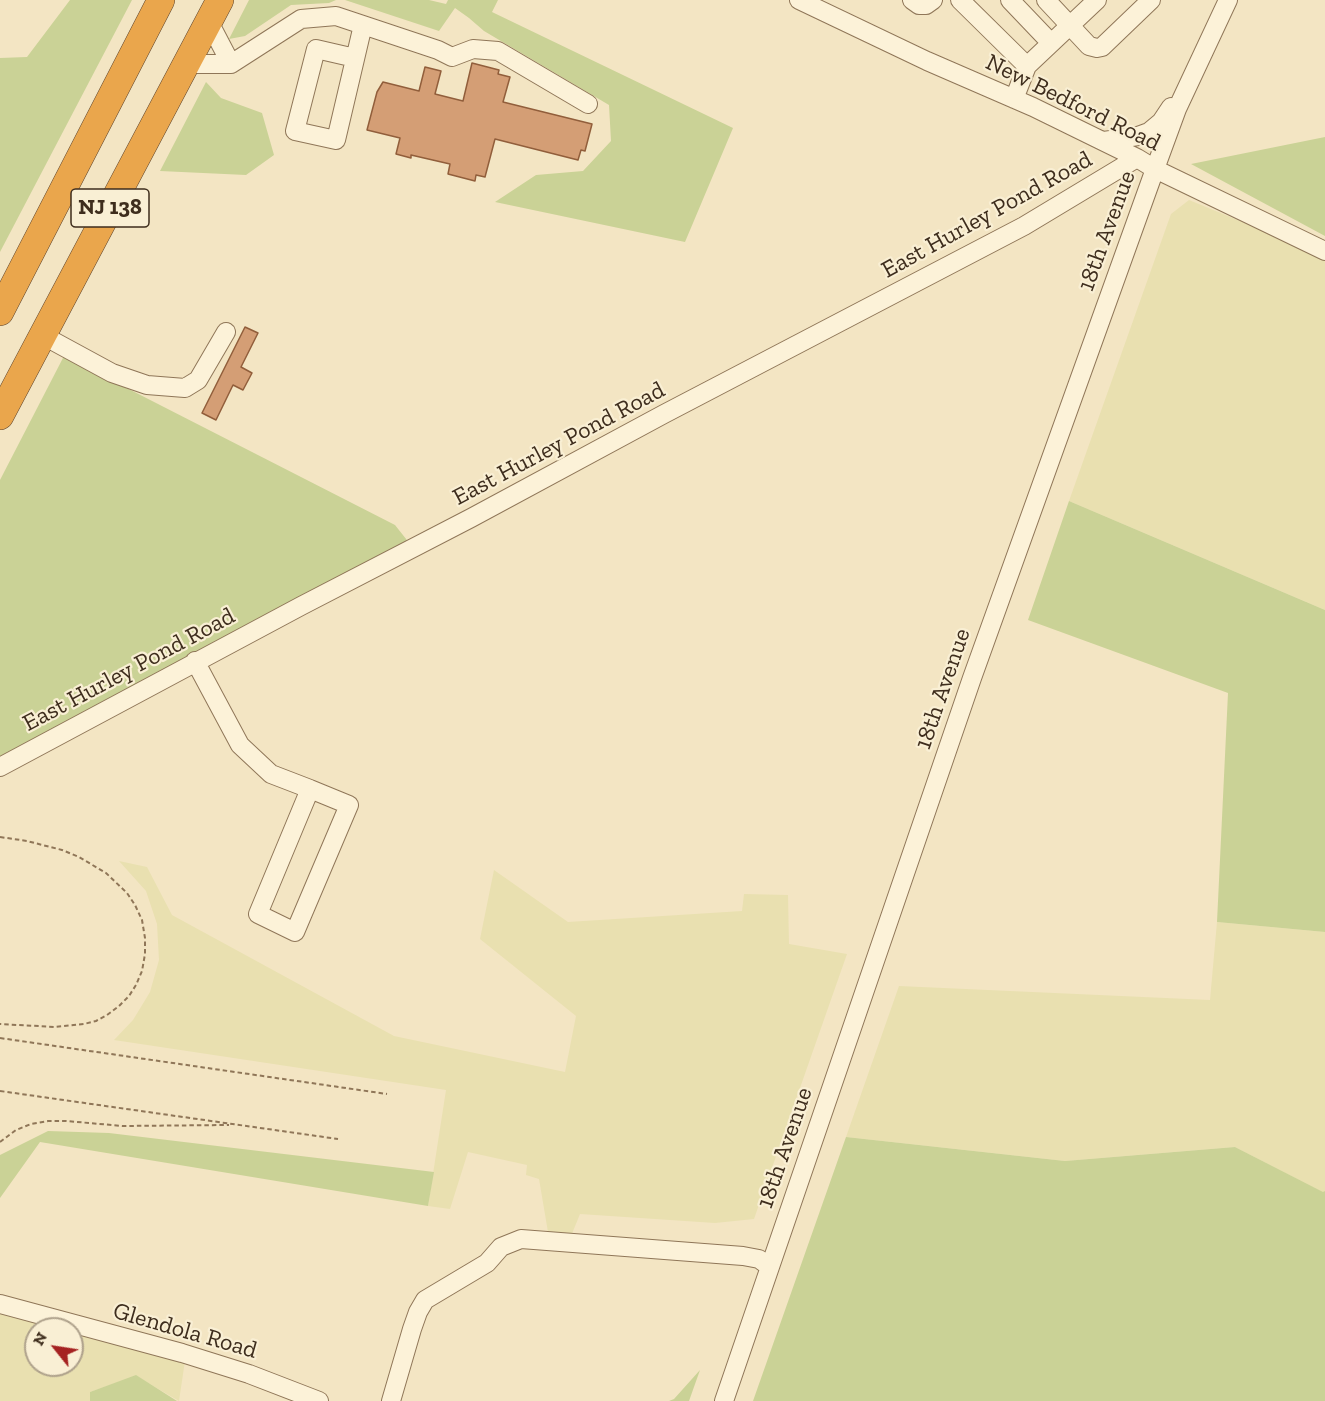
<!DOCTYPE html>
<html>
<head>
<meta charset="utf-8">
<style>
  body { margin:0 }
  #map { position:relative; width:1325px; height:1401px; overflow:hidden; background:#f3e5c3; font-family:"Zilla Slab",serif }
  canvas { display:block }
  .north { position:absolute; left:24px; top:1317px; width:60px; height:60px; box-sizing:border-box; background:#f9efd4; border:2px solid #aea18b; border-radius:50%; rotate:300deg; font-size:16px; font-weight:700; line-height:24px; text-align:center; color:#3e2d1d }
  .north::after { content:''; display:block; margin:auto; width:21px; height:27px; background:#a52221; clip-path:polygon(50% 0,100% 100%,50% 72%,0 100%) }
</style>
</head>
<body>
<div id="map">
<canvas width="1325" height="1401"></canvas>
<div class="north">N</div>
</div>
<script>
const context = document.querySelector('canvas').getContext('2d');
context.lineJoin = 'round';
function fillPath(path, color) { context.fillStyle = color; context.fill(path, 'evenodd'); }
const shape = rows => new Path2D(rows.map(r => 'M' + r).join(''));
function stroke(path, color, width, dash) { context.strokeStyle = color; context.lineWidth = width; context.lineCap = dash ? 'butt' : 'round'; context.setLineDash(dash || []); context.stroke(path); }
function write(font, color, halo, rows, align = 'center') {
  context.font = font + ' "Zilla Slab",serif'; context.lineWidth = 4.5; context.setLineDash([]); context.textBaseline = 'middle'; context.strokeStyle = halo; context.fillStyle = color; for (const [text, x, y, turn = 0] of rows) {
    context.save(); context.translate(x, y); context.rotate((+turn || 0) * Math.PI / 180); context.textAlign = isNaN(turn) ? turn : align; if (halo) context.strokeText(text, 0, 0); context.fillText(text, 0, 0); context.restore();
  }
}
const farmland = shape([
  [1189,200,1325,256,1325,610,1069,501,1171,214],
  [119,861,147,867,172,915,394,1036,565,1072,576,1016,480,939,494,870,568,922,742,911,744,894,788,895,789,944,847,954,754,1219,715,1223,580,1214,569,1241,549,1238,539,1179,526,1175,527,1165,468,1152,450,1209,428,1206,446,1090,114,1040,133,1020,150,992,159,960,157,924,146,891],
  [1217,922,1325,932,1325,1191,1324,1193,1235,1147,1065,1161,846,1137,899,986,1210,1000],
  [0,1305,186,1354,179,1401,136,1376,90,1392,90,1401,0,1401],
  [36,1329,72,1329,72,1365,36,1365]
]);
const green = shape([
  [70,0,132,0,0,252,0,58,27,57],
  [249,0,336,0,329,3,291,5,245,36,229,39],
  [345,0,429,0,446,4,448,0,498,0,492,12,733,128,685,242,495,202,536,175,583,171,611,141,609,105,484,31,469,18,455,8,439,31],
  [206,82,221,98,262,113,274,155,246,175,160,171],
  [1325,137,1325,236,1191,164],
  [64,356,395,525,414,549,0,768,0,480],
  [1069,501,1325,610,1325,932,1217,922,1228,693,1028,620],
  [48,1131,109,1133,434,1172,428,1206,40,1142,0,1198,0,1155],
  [846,1137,1065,1161,1235,1147,1323,1192,1325,1191,1325,1401,753,1401],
  [700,1370,689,1401,669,1401,674,1399],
  [136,1375,177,1401,90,1401,90,1392]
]);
const building = shape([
  [472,63,499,70,498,74,510,77,503,102,592,124,585,151,581,150,578,160,495,139,485,177,476,175,475,181,448,174,450,164,411,155,411,158,396,154,400,138,367,130,377,92,383,82,419,91,425,67,441,71,435,94,463,101,472,63],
  [245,327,258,333,241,367,252,373,243,390,233,385,216,420,202,413,245,327]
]);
const path = shape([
  [0,837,27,841,62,850,79,857,106,873,127,893,135,905,142,920,145,938,145,954,142,971,136,985,129,996,119,1006,107,1015,96,1021,84,1024,55,1027,0,1024],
  [0,1038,387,1094],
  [0,1091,338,1139],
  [0,1142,16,1130,31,1124,48,1121,66,1121,123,1126,229,1125]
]);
const minor = shape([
  [799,0,927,61,1033,107,1137,158,1155,169,1325,251],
  [912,0,919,5,926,5,933,0],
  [960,0,1027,66],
  [1010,0,1051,43],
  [1046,0,1089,46,1097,48,1102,47,1151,0],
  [209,22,231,64],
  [355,58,316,49,295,131,336,140,363,25],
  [187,64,231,64,301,19,336,16,438,50,452,57,473,49,498,51,588,104],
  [1014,99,1027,66,1097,0],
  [1104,141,1138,136,1149,132,1161,122,1171,107],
  [42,335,112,373,147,385,185,388,198,380,226,332],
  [195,661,240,745,271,774,310,789,349,805,295,932,258,914,310,789],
  [0,767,301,606,471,518,664,414,1024,226,1137,158],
  [0,1304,182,1353,249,1374,319,1401],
  [391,1401,412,1329,418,1312,425,1300,487,1263,501,1247,521,1239,743,1256,759,1259,770,1267],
  [724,1401,972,678,1155,169,1177,109,1228,0]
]);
const highway = shape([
  [0,312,161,0],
  [0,416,220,0]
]);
const shields = [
  [110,208,78]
];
const shieldNames = [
  ["NJ 138",110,208]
];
const streetNames = [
  ["New Bedford Road",1073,103,26],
  ["East Hurley Pond Road",987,215,-29],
  ["18th Avenue",1107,231,-70],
  ["East Hurley Pond Road",559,444,-28],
  ["East Hurley Pond Road",129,670,-28],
  ["18th Avenue",943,689,-71],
  ["18th Avenue",785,1148,-71],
  ["Glendola Road",185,1331,16]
];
fillPath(farmland, '#e9e0b0');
fillPath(green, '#cad296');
fillPath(building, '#d49e75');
stroke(building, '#915e3b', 1.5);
stroke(minor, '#8f7658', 20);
stroke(highway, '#5d432c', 28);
stroke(path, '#8f7658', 2, [4.5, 3]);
stroke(minor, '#fcf2d8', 18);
stroke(highway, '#eaa64c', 27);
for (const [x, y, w] of shields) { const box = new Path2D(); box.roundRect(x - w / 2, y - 19, w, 38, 4.5); context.fillStyle = '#f9efd4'; context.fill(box); stroke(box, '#3e2d1d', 1.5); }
write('bold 22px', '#3e2d1d', null, shieldNames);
write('24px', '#3e2d1d', '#f9efd4', streetNames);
</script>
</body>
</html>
